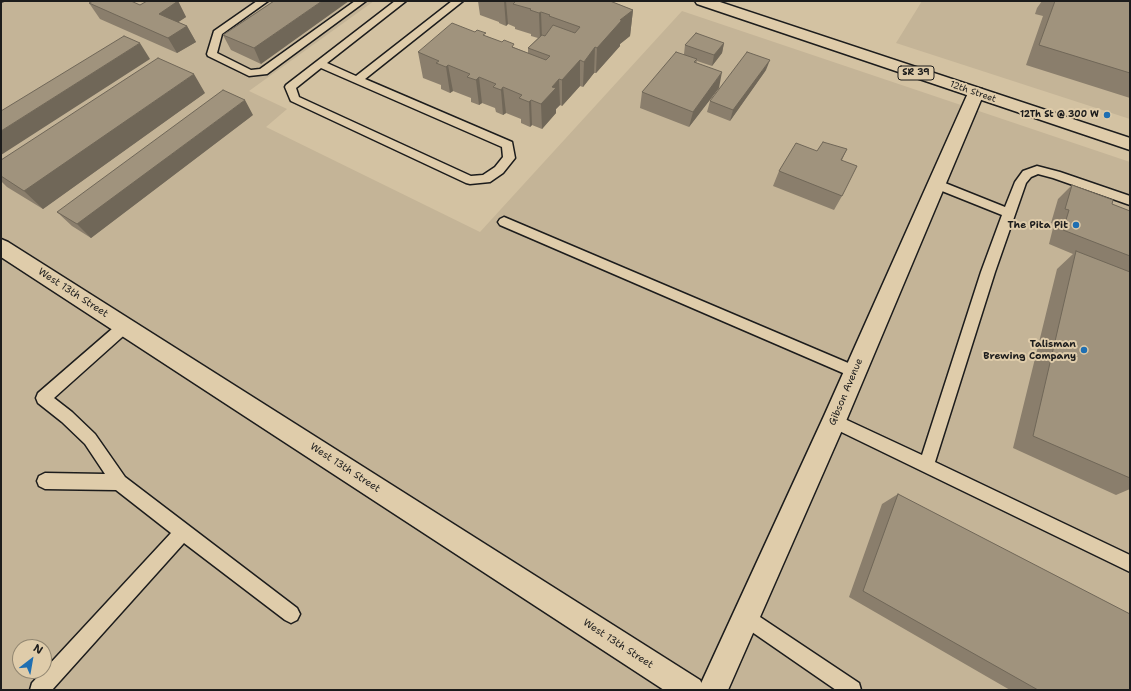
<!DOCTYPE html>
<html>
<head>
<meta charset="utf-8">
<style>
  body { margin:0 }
  #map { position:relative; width:1131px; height:691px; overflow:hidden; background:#d3c2a2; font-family:"Shantell Sans",sans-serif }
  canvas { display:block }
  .frame { position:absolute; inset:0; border:2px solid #1c1c1c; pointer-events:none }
  .north { position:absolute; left:12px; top:639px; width:40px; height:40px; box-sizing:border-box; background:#dfccaa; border:1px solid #918671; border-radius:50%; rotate:31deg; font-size:11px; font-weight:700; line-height:16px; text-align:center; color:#1c1c1c }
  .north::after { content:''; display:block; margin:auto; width:14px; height:18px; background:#1f6fb2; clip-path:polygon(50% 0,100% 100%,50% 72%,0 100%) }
</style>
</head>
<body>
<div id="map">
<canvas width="1131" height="691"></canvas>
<div class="frame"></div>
<div class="north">N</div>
</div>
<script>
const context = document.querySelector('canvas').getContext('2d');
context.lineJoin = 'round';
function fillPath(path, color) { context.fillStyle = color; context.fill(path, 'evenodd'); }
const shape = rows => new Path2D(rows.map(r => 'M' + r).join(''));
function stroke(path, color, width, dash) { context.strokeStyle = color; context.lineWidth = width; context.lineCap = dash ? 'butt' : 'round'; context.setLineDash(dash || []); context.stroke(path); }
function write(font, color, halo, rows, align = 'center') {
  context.font = font + ' "Shantell Sans",sans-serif'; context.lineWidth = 4; context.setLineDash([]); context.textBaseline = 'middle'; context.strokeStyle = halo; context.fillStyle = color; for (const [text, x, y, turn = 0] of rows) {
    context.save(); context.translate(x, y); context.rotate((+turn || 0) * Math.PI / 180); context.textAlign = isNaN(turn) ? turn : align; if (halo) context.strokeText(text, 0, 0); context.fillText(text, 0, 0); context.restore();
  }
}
const built = shape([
  [1,1,374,1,249,91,287,109,266,127,480,232,682,11,1130,162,1130,690,1,690],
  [20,647,44,647,44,671,20,671],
  [922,1,1130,1,1130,119,896,43]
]);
const path = shape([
  [1,2,4,1]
]);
const service = shape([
  [257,1,268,1,222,34,217,53,251,70,260,69,355,1,366,1,267,74,249,76,208,56,207,54,214,31,257,1],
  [395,1,406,1,327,63,356,76,452,1,463,1,365,79,512,142,515,158,503,173,490,182,470,184,466,183,291,101,290,99,285,87,286,85,395,1],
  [321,68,502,147,503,157,495,167,483,175,471,176,299,97,296,88,321,68],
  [1037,166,1060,172,1130,196,1130,205,1053,178,1038,174,1031,177,1026,183,995,272,935,462,1130,555,1130,572,829,426,826,421,829,416,834,414,922,455,981,272,1002,215,932,187,930,184,932,181,936,180,940,181,1005,207,1015,182,1023,171,1037,166],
  [504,217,860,368,862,372,860,376,855,378,850,376,500,225,498,222,500,219,504,217],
  [125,320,130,322,132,326,130,330,54,398,72,412,95,434,125,477,297,608,300,614,297,620,291,623,285,620,184,543,52,690,30,690,32,683,171,533,116,490,45,489,39,486,37,481,39,476,45,473,105,474,85,444,62,422,38,403,36,398,38,393,120,322,125,320],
  [745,608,751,611,859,683,861,690,836,690,739,623,736,617,739,611,745,608]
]);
const minor = shape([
  [1,239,8,242,700,680,705,690,664,690,1,257,1,239]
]);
const tertiary = shape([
  [976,88,982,89,984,93,846,421,728,690,698,690,824,416,968,93,970,89,976,88]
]);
const primary = shape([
  [695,1,717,1,1130,138,1130,150,697,4,695,1]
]);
const wall = shape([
  [178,1,186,17,178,22,187,26,196,42,177,53,100,19,89,3,140,5],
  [274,1,261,64,231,50,223,35],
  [478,1,610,1,633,10,630,36,620,44,620,46,596,73,594,73,583,87,580,86,562,106,560,105,556,109,556,113,542,129,532,125,530,127,521,123,521,119,506,113,503,115,496,112,495,108,482,103,479,105,471,102,471,98,453,91,450,93,441,89,441,85,423,78,418,52,486,36,528,53,528,48,538,38,531,36,531,34,515,29,515,27,508,24,506,26,499,23,499,22,480,15],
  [1042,1,1130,1,1130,98,1026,65,1043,16,1035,14,1037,8],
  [724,43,722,53,712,66,697,61,696,63,719,88,689,127,640,108,642,92,684,54,685,45],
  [766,70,730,121,707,112,710,101],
  [205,93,43,209,7,187,1,181,1,160],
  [253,115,91,238,72,226,57,212],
  [847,149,842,160,842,196,834,210,773,186,779,171,817,151],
  [1072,185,1112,204,1130,211,1130,489,1116,495,1013,448,1057,269,1073,254,1049,244,1054,224,1051,223,1058,199],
  [898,494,1130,690,1010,690,849,597,882,504]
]);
const shadedWall = shape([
  [178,1,186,17,168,29,159,14],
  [322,1,349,1,261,64,254,48],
  [504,1,506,1,508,24,506,26],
  [633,10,630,36,620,44,620,46,596,73,597,48,620,20],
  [541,12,542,38,540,39,539,13],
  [187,26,196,42,177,53,168,38],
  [140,43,150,59,1,155,1,131],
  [724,43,722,53,712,66,714,55],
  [595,47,594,73,583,87,584,62],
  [580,60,580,86,562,106,562,80],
  [770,60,766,70,730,121,733,110],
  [448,65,453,91,450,93,446,67],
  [722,72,719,88,689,127,693,112],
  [194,74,205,93,43,209,24,191],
  [479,77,482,103,479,105,476,80],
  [559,79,560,105,556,109,556,113,542,129,541,104,552,87],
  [503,87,506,113,503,115,501,90],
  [245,100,253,115,91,238,77,224],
  [531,100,532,125,530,127,529,102]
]);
const building = shape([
  [93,1,131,1,140,5,147,1,178,1,159,14,187,26,168,38,89,3,93,1],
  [274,1,322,1,254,48,223,35,274,1],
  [513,1,610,1,633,10,620,20,622,20,597,48,595,47,584,62,580,60,562,80,559,79,552,87,556,88,541,104,531,100,529,102,519,98,522,95,503,87,501,90,493,87,496,84,479,77,476,80,467,77,470,74,448,65,446,67,436,63,439,61,418,52,452,23,475,32,477,30,486,33,483,35,502,42,504,40,514,44,512,47,546,60,550,56,528,48,542,35,545,36,553,25,575,33,580,27,549,16,550,15,541,12,539,13,530,10,531,9,513,4,515,2,513,1],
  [1055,1,1130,1,1130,73,1039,45,1055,1],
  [696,33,724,43,714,55,685,45,696,33],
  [124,36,140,43,1,131,1,111,124,36],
  [676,52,697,59,694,62,722,72,693,112,642,92,676,52],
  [747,52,770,60,733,110,710,101,747,52],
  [158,58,194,74,24,191,1,176,1,160,158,58],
  [223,90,245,100,77,224,57,212,223,90],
  [823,142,847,149,841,160,857,166,842,196,779,171,796,143,817,151,823,142],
  [1072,185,1113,200,1112,204,1130,211,1130,256,1063,230,1069,210,1065,209,1072,185],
  [1076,251,1130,272,1130,478,1033,436,1076,251],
  [898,494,1130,614,1130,690,1038,690,863,591,898,494]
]);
const markers = [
  [1107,115,4,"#1f6fb2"],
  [1076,225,4,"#1f6fb2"],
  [1084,350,4,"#1f6fb2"]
];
const shields = [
  [916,73,36]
];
const shieldNames = [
  ["SR 39",916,73]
];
const farStreetnames = [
  ["12th Street",973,92,19]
];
const farPoinames = [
  ["12Th St @ 300 W",1099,115]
];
const poiNames = [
  ["The Pita Pit",1068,225],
  ["Talisman",1076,344],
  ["Brewing Company",1076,356]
];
const streetNames = [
  ["West 13th Street",73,293,33],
  ["Gibson Avenue",846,392,-67],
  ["West 13th Street",345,468,33],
  ["West 13th Street",618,644,33]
];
fillPath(built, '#c4b497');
stroke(service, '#1c1c1c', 3);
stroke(minor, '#1c1c1c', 3);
stroke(tertiary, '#1c1c1c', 3);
stroke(primary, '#1c1c1c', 3);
stroke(path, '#1c1c1c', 2, [3, 2]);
fillPath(service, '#dfccaa');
fillPath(minor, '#dfccaa');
fillPath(tertiary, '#dfccaa');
fillPath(primary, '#dfccaa');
fillPath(wall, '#8a7e6c');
fillPath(shadedWall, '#706758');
fillPath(building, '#a0937d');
stroke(building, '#706758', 1);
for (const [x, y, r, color] of markers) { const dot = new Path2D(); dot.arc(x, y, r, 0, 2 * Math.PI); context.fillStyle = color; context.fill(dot); stroke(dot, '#dfccaa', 1.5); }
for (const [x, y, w] of shields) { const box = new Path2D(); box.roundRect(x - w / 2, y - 7, w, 14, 3); context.fillStyle = '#dfccaa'; context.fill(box); stroke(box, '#1c1c1c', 1); }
write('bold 9px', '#1c1c1c', null, shieldNames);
write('9px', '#1c1c1c', '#dfccaa', farStreetnames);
write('bold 9px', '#1c1c1c', '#dfccaa', farPoinames, 'right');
write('bold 10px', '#1c1c1c', '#dfccaa', poiNames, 'right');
write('10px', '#1c1c1c', '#dfccaa', streetNames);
</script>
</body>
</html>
